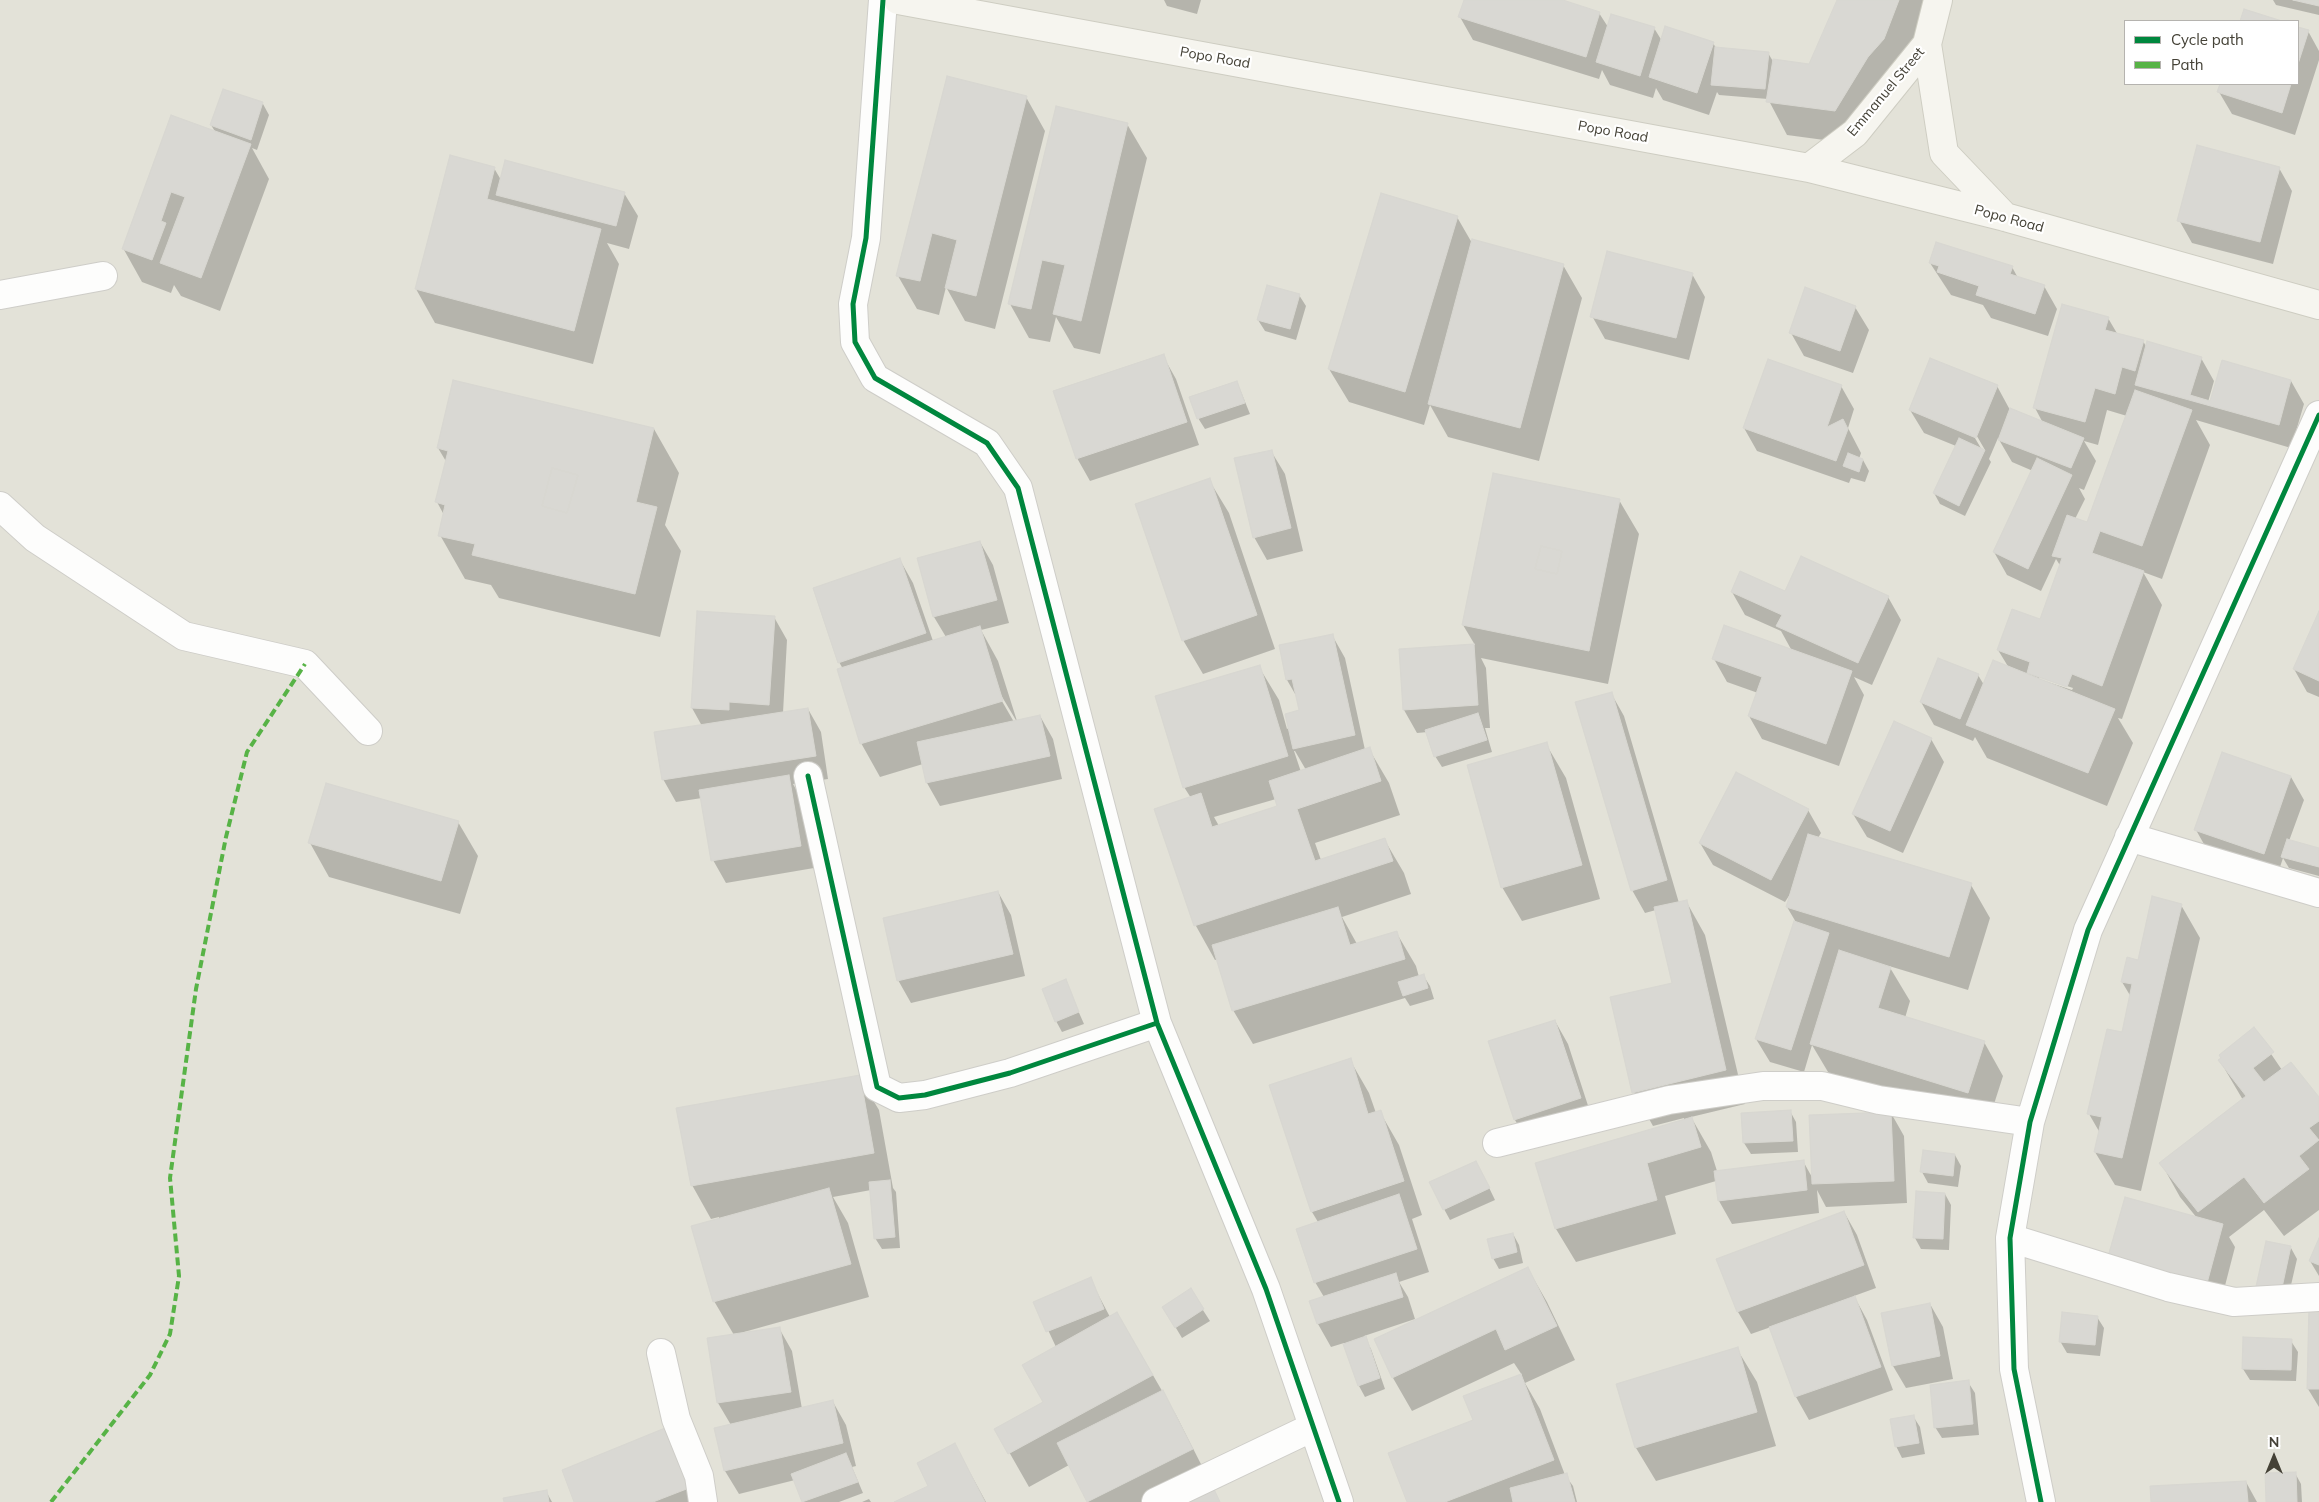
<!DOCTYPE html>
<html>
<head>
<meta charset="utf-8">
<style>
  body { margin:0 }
  #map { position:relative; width:2319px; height:1502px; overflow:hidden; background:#f0f0eb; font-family:Mulish,sans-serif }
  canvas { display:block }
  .legend { position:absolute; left:2124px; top:20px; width:175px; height:65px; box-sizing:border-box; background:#fff; border:1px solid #b5b3af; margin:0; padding:6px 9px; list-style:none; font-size:15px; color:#454237 }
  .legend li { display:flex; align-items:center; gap:10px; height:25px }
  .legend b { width:25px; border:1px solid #b5b3af }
  .north { position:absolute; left:2249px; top:1432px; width:50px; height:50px; -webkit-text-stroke:4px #fff; paint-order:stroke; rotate:0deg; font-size:14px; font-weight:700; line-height:20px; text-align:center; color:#454237 }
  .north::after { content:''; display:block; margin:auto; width:18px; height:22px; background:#454237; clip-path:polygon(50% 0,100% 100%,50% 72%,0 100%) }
</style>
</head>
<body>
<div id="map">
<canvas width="2319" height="1502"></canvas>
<ul class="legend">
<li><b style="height:6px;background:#00873e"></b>Cycle path</li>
<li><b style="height:6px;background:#57b346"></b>Path</li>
</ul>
<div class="north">N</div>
</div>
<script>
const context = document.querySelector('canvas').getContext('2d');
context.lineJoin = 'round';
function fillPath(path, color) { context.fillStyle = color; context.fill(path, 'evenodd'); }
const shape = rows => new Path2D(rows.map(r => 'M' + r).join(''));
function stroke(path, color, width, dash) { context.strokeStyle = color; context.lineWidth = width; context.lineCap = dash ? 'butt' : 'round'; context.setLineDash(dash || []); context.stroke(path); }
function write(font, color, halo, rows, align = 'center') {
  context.font = font + ' Mulish,sans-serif'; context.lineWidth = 4.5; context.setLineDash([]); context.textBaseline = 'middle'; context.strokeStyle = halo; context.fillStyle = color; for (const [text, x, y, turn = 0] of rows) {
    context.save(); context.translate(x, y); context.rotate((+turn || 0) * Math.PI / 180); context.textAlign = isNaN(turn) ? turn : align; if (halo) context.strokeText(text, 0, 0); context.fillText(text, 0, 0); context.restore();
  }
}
const residential = shape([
  [0,0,2319,0,2319,1502,0,1502],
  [2125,21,2298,21,2298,84,2125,84]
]);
const shadow = shape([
  [1164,0,1201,0,1197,14,1167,6],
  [1465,0,1559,0,1599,13,1608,27,1654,28,1662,41,1713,43,1716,48,1768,53,1774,63,1809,65,1839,0,1935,0,1903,73,1854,144,1787,135,1768,99,1719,95,1717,92,1709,115,1663,100,1656,88,1653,98,1610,85,1602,70,1599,79,1473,40,1460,17],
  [2273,0,2319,0,2319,15,2276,5],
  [2298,28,2308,31,2319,51,2319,60,2295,135,2232,114,2219,92,2221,84,2298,84],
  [224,90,263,104,269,115,257,150,252,148,269,179,220,311,181,296,174,285,171,293,142,282,123,248,216,133,211,125],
  [1026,97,1045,131,995,329,965,321,946,287,939,315,917,309,898,276],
  [1127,124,1147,158,1100,354,1074,348,1056,317,1050,342,1029,338,1010,304],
  [494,168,501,180,624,193,638,216,629,249,607,243,619,264,593,364,435,323,416,289],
  [2279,168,2292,191,2273,264,2192,243,2179,220],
  [1457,217,1472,243,1563,265,1582,298,1539,461,1448,437,1430,405,1424,425,1349,402,1329,369],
  [1930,263,2012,267,2018,278,2044,286,2057,309,2048,336,1991,318,1983,305,1951,295],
  [1692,274,1705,297,1689,360,1605,339,1592,316],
  [1299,295,1306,306,1296,340,1265,331,1258,320],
  [1855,307,1869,330,1853,373,1804,356,1791,333],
  [2108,318,2118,335,2143,341,2147,348,2201,358,2214,381,2208,402,2291,381,2304,404,2291,448,2196,420,2210,445,2162,579,2143,572,2162,605,2122,719,2118,718,2133,743,2107,806,1987,758,1975,737,1973,741,1934,725,1921,702,1978,675,1984,685,2009,668,1998,650,2041,620,2061,567,2056,559,2041,591,2007,575,1994,552,2033,471,2012,462,1998,438,1989,459,1991,462,1965,516,1940,504,1934,493,1956,446,1924,433,1910,410,1997,386,2010,410,2043,423,2035,408],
  [2107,410,2127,416,2088,524,2075,519,2085,499,2079,488,2084,490,2096,461,2084,441,2098,445],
  [1974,431,1985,450,1982,450,1972,433],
  [2039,677,2073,688,2072,690,2039,679],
  [1163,356,1176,379,1199,445,1090,481,1077,458],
  [1237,382,1250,414,1205,429,1198,418],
  [1841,386,1854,409,1848,428,1861,453,1859,459,1863,460,1869,471,1865,482,1851,478,1849,483,1757,451,1744,428],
  [654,429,679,473,665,525,681,551,660,637,499,598,491,585,465,579,440,535,444,515,437,502,447,463,438,448],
  [1271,451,1285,474,1303,551,1267,560,1254,537],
  [1209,480,1229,513,1275,649,1203,674,1183,640],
  [1619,500,1639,534,1608,684,1481,658,1486,668,1490,728,1485,728,1492,752,1442,767,1435,756,1428,732,1417,733,1404,710,1400,650,1475,645,1463,625],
  [980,542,993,565,1009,623,981,630,998,661,1017,721,1040,716,1053,739,1062,779,940,806,927,783,923,764,880,777,861,743,843,669,839,662,900,560,913,583,933,641,946,637,934,617,918,559],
  [1001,695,1017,722,1014,722,999,696],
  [1732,592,1888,597,1901,620,1872,685,1854,677,1864,695,1839,766,1762,739,1749,716,1758,693,1727,682,1714,659,1792,651,1781,631,1745,615],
  [2319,614,2319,697,2307,692,2294,669],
  [774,617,787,640,783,713,808,709,821,732,828,779,793,784,802,800,814,868,726,883,713,860,702,798,676,802,663,779,702,726,692,708],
  [1332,635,1345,658,1365,750,1369,749,1389,783,1400,815,1315,843,1321,860,1384,839,1404,873,1411,894,1342,917,1357,944,1396,932,1416,966,1419,977,1423,975,1430,986,1434,999,1410,1006,1405,998,1253,1044,1233,1010,1218,959,1215,960,1196,926,1156,810,1191,798,1184,787,1259,667,1279,700,1287,729,1289,728,1301,711,1298,699,1287,680],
  [1294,751,1295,751,1306,770,1301,772],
  [1276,799,1279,807,1219,826,1214,817],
  [1611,693,1624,716,1679,903,1686,901,1705,935,1745,1104,1691,1117,1711,1152,1717,1171,1803,1161,1813,1179,1891,1113,1904,1136,1907,1203,1826,1207,1817,1190,1819,1213,1732,1224,1719,1201,1716,1181,1665,1196,1676,1234,1576,1262,1556,1229,1537,1164,1684,1120,1684,1118,1653,1126,1634,1092,1674,984,1656,910,1645,913,1632,890],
  [1931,739,1944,762,1903,853,1867,837,1853,814],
  [1546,744,1566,778,1600,899,1522,921,1502,887],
  [2291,777,2304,800,2289,841,2319,849,2319,876,2289,868,2283,858,2277,876,2209,853,2196,830],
  [1808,810,1821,833,1818,838,1971,885,1990,918,1968,990,1889,966,1910,1001,1905,1018,1984,1042,2003,1076,1987,1126,1831,1077,1812,1045,1804,1072,1770,1062,1756,1039,1797,924,1787,907,1792,891,1785,902,1713,865,1700,843],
  [458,822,478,856,460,914,329,877,310,843],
  [998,892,1011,915,1025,976,911,1003,898,980],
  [2181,905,2200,938,2141,1191,2115,1185,2095,1152,2100,1133,2089,1114,2123,1033,2131,997,2122,982],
  [1065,981,1084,1024,1062,1032,1056,1021],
  [1555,1021,1568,1044,1593,1121,1528,1143,1515,1120,1489,1042],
  [2254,1029,2282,1070,2319,1099,2319,1210,2284,1236,2264,1210,2229,1237,2235,1247,2219,1309,2122,1283,2197,1218,2180,1197,2161,1163,2243,1100,2220,1061],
  [1350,1060,1369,1093,1376,1113,1380,1112,1399,1145,1422,1215,1412,1219,1429,1272,1399,1282,1408,1297,1415,1319,1364,1336,1371,1349,1385,1389,1365,1397,1359,1386,1344,1343,1331,1347,1318,1324,1311,1302,1324,1297,1315,1282,1318,1222,1312,1212],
  [859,1077,879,1110,893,1188,896,1192,900,1248,882,1249,875,1238,871,1190,833,1197,848,1223,869,1297,744,1332,745,1333,779,1328,792,1351,802,1409,833,1402,846,1425,856,1466,852,1467,863,1493,839,1502,803,1502,795,1480,739,1494,725,1471,715,1429,731,1425,718,1403,734,1335,714,1301,719,1219,719,1217,711,1219,692,1185],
  [1790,1111,1796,1122,1798,1152,1751,1154,1744,1143,1743,1114],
  [1955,1155,1961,1166,1958,1187,1928,1183,1922,1172],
  [1482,1173,1495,1200,1450,1220,1444,1209],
  [1945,1194,1951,1205,1949,1250,1921,1249,1915,1238],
  [1844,1212,1857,1235,1876,1288,1854,1296,1867,1320,1893,1390,1809,1420,1796,1397,1771,1327,1751,1334,1738,1312,1718,1259],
  [1513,1234,1519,1245,1523,1263,1499,1269,1493,1258],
  [2319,1241,2319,1276,2310,1261],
  [2291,1248,2297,1259,2286,1307,2263,1302],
  [1528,1269,1547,1302,1575,1360,1525,1383,1540,1409,1565,1475,1573,1486,1577,1502,1408,1502,1474,1421,1465,1397,1522,1375,1514,1363,1412,1411,1393,1378,1376,1340],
  [1090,1279,1110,1317,1117,1313,1176,1415,1205,1472,1145,1502,1088,1502,1069,1465,1029,1487,996,1429,1045,1402,1056,1347,1035,1302],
  [1190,1290,1210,1321,1182,1338,1170,1318],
  [1930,1304,1943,1327,1953,1379,1906,1388,1893,1366],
  [2319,1305,2319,1407,2308,1389],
  [2097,1317,2104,1328,2100,1356,2067,1353,2060,1341],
  [2291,1341,2298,1352,2296,1381,2250,1380,2243,1369],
  [1737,1349,1757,1382,1776,1446,1656,1481,1636,1448,1617,1385],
  [1968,1382,1975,1393,1979,1435,1942,1438,1935,1427],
  [1913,1416,1920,1427,1925,1454,1902,1458,1896,1446],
  [665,1430,697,1502,576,1502],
  [955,1445,986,1502,897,1502,930,1486],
  [2295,1473,2301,1484,2302,1502,2267,1502],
  [2246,1482,2257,1502,2152,1502],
  [546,1491,552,1502,505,1502],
  [869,1499,871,1502,862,1502]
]);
const building = shape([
  [1464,0,1563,0,1600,12,1586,57,1458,17,1464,0],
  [1837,0,1899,0,1884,39,1868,57,1835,111,1766,102,1773,59,1809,64,1837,0],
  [2293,0,2319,0,2319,6,2293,0],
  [2244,9,2282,21,2240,21,2244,9],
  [1611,14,1655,27,1640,76,1596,62,1611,14],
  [1665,26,1714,42,1697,93,1649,77,1665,26],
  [2298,27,2309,30,2298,64,2298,27],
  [1715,47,1769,52,1765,89,1711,85,1715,47],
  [947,76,1027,96,976,296,945,288,957,240,932,233,920,281,896,276,947,76],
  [2220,84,2291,84,2282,113,2217,92,2220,84],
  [223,89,263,102,251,140,210,125,223,89],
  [1056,106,1128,123,1081,321,1053,314,1065,265,1042,260,1031,309,1008,304,1056,106],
  [171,115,251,144,201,278,160,263,185,197,171,192,161,221,166,223,152,260,122,249,171,115],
  [2197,145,2280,167,2260,242,2177,221,2197,145],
  [450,155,495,167,487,199,601,229,574,331,415,289,450,155],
  [505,160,625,192,616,226,496,195,505,160],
  [1381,193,1458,216,1405,392,1328,369,1381,193],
  [1472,239,1564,264,1520,428,1428,404,1472,239],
  [1936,242,2013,266,2010,274,2045,285,2035,314,1976,295,1979,286,1937,272,1939,266,1929,263,1936,242],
  [1607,251,1693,273,1676,338,1590,317,1607,251],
  [1267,285,1300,294,1290,329,1257,320,1267,285],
  [1805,287,1856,306,1840,351,1789,333,1805,287],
  [2062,304,2109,317,2105,330,2144,340,2135,371,2122,367,2115,394,2095,388,2085,422,2033,408,2062,304],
  [2147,341,2202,357,2190,395,2210,401,2222,360,2291,380,2279,425,2135,385,2147,341],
  [1164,354,1187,422,1076,459,1053,391,1164,354],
  [1930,358,1998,385,1976,438,1909,410,1930,358],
  [1768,359,1842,385,1827,427,1843,419,1848,429,1836,461,1743,428,1768,359],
  [453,380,654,428,636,502,657,507,635,594,472,555,475,544,438,536,445,505,435,502,448,451,437,448,453,380],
  [552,468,578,475,567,513,542,506,552,468],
  [1237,381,1245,403,1197,419,1189,397,1237,381],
  [2135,390,2192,410,2142,546,2100,531,2092,553,2144,571,2102,686,2072,674,2067,687,2027,673,2030,662,1997,650,2012,609,2040,619,2062,558,2052,556,2067,515,2087,522,2135,390],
  [2010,408,2084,438,2071,468,1998,440,2010,408],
  [1959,438,1985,450,1959,506,1933,493,1959,438],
  [1272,450,1291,528,1253,538,1234,458,1272,450],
  [1848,453,1863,459,1859,472,1843,466,1848,453],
  [2037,458,2072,475,2028,569,1993,552,2037,458],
  [552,468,578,475,567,513,542,506,552,468],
  [1493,473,1620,499,1589,651,1462,625,1493,473],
  [1541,546,1562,551,1557,574,1535,569,1541,546],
  [1210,478,1257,615,1182,641,1135,504,1210,478],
  [980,541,997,600,933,617,917,558,980,541],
  [1541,546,1562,551,1557,574,1535,569,1541,546],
  [1801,556,1889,596,1858,663,1776,626,1782,615,1731,592,1740,571,1785,591,1801,556],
  [900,558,926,633,838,663,813,588,900,558],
  [697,611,775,616,769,705,729,702,729,710,691,708,697,611],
  [2319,611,2319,681,2293,669,2319,611],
  [1724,625,1852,671,1826,744,1748,716,1762,677,1712,659,1724,625],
  [980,626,1003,701,860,744,837,669,980,626],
  [1333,634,1355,735,1293,749,1285,714,1299,710,1292,679,1286,680,1279,645,1333,634],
  [1474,644,1478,705,1403,710,1399,649,1474,644],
  [1938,658,1979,674,1960,719,1920,702,1938,658],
  [1993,660,2115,709,2088,773,1966,725,1993,660],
  [1260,665,1288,756,1183,788,1155,696,1260,665],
  [1612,692,1667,880,1631,891,1575,702,1612,692],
  [808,708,816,756,662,780,654,732,808,708],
  [1478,713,1487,740,1434,757,1425,730,1478,713],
  [1040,715,1050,756,926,783,917,742,1040,715],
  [1894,721,1932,738,1890,831,1852,814,1894,721],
  [1547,742,1582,865,1501,888,1467,765,1547,742],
  [1370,747,1381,781,1297,809,1315,861,1385,838,1393,861,1194,926,1154,809,1201,793,1212,827,1277,806,1269,781,1370,747],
  [2222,752,2291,776,2264,854,2194,830,2222,752],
  [1736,772,1809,809,1771,880,1699,843,1736,772],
  [789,775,801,846,711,861,699,790,789,775],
  [326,783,459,821,441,881,308,843,326,783],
  [1808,834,1972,883,1949,957,1786,907,1808,834],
  [2287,839,2319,848,2319,867,2281,857,2287,839],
  [998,891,1013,954,897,981,883,918,998,891],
  [2152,896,2182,904,2122,1158,2094,1152,2102,1117,2087,1114,2107,1029,2122,1032,2132,984,2121,982,2127,957,2138,960,2152,896],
  [1687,900,1726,1070,1632,1093,1610,997,1672,983,1654,907,1687,900],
  [1338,907,1350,945,1397,931,1405,959,1232,1011,1212,945,1338,907],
  [1794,921,1829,933,1791,1050,1755,1039,1794,921],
  [1839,950,1891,967,1878,1008,1985,1041,1968,1093,1810,1044,1839,950],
  [1424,974,1428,988,1403,996,1398,982,1424,974],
  [1066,979,1079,1012,1055,1022,1042,989,1066,979],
  [1555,1020,1581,1098,1514,1120,1488,1041,1555,1020],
  [2254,1027,2274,1052,2253,1068,2264,1082,2291,1062,2319,1097,2319,1121,2309,1128,2319,1140,2299,1156,2309,1169,2264,1203,2244,1177,2198,1212,2159,1163,2246,1096,2218,1060,2221,1058,2219,1055,2254,1027],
  [1351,1058,1368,1114,1381,1110,1404,1181,1311,1212,1269,1085,1351,1058],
  [860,1075,874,1153,691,1186,676,1108,860,1075],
  [1791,1110,1793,1141,1743,1143,1741,1113,1791,1110],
  [1891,1112,1894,1181,1812,1184,1809,1115,1891,1112],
  [1692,1117,1701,1147,1647,1163,1657,1200,1555,1229,1535,1163,1692,1117],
  [1923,1150,1955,1154,1953,1176,1920,1172,1923,1150],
  [1804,1160,1807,1190,1718,1201,1714,1171,1804,1160],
  [1476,1161,1490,1188,1443,1210,1429,1182,1476,1161],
  [890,1180,895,1237,874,1239,869,1182,890,1180],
  [829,1188,851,1264,713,1302,691,1226,829,1188],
  [1916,1191,1945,1193,1943,1239,1913,1238,1916,1191],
  [1399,1194,1417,1249,1314,1283,1296,1229,1399,1194],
  [2125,1197,2223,1224,2206,1287,2107,1260,2125,1197],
  [1844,1211,1864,1265,1737,1312,1716,1259,1844,1211],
  [1513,1233,1517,1252,1492,1259,1487,1239,1513,1233],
  [2319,1238,2319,1265,2309,1261,2319,1238],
  [2266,1241,2291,1246,2280,1297,2255,1291,2266,1241],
  [1528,1267,1557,1326,1505,1350,1496,1329,1392,1378,1374,1339,1528,1267],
  [1396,1273,1403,1297,1317,1324,1309,1301,1396,1273],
  [1091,1277,1104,1309,1046,1332,1033,1302,1091,1277],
  [1191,1288,1204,1309,1175,1328,1162,1307,1191,1288],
  [1855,1296,1881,1367,1795,1397,1769,1327,1855,1296],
  [1930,1303,1940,1356,1892,1366,1881,1313,1930,1303],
  [2309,1304,2319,1304,2319,1389,2307,1389,2309,1304],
  [1117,1312,1153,1375,1008,1454,994,1429,1043,1402,1022,1365,1117,1312],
  [2062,1312,2098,1316,2095,1345,2059,1342,2062,1312],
  [780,1327,791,1392,717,1403,707,1338,780,1327],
  [1366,1336,1380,1378,1358,1386,1343,1344,1366,1336],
  [2243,1337,2292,1339,2291,1370,2242,1369,2243,1337],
  [1738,1347,1757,1412,1635,1448,1616,1384,1738,1347],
  [1521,1374,1554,1460,1445,1502,1407,1502,1388,1453,1473,1420,1463,1396,1521,1374],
  [1969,1380,1973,1424,1934,1428,1930,1385,1969,1380],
  [1163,1390,1193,1449,1087,1502,1057,1443,1163,1390],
  [833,1400,843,1443,724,1471,714,1428,833,1400],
  [1914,1415,1919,1443,1895,1447,1890,1419,1914,1415],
  [665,1428,689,1488,653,1502,574,1502,562,1470,665,1428],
  [955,1443,985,1502,894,1502,928,1486,917,1463,955,1443],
  [846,1453,858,1482,802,1502,791,1474,846,1453],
  [2296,1472,2297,1502,2266,1502,2265,1473,2296,1472],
  [1567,1473,1575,1502,1513,1502,1510,1488,1567,1473],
  [2246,1481,2248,1502,2151,1502,2150,1486,2246,1481],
  [1214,1489,1220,1502,1187,1502,1214,1489],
  [547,1490,549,1502,504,1502,503,1498,547,1490]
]);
const minor = shape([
  [883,0,866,238,853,304,855,342,875,378,987,443,1018,488,1157,1023,1266,1289,1339,1502],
  [0,295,103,276],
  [0,506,35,538,184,636,305,664,368,731],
  [808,776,877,1087,899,1098,925,1095,1010,1073,1157,1023],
  [2129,837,2319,893],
  [1497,1143,1669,1100,1763,1086,1822,1086,1879,1100,2030,1122],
  [2010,1238,2168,1287,2234,1302,2319,1297],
  [661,1353,676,1419,699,1476,703,1502],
  [1156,1502,1313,1427],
  [2041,1502,2014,1369,2010,1238,2030,1122,2088,930,2319,415]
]);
const secondary = shape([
  [898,0,1809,168,2005,217,2319,305],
  [1927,44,1944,153,2005,217],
  [1809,168,1855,133,1927,44,1938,0]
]);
const quiet = shape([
  [51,1502,150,1375,170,1334,179,1276,170,1178,196,989,226,837,247,752,305,664]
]);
const cycleway = shape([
  [883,0,866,238,853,304,855,342,875,378,987,443,1018,488,1157,1023,1266,1289,1339,1502],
  [808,776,877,1087,899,1098,925,1095,1010,1073,1157,1023],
  [2041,1502,2014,1369,2010,1238,2030,1122,2088,930,2319,415]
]);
const streetNames = [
  ["Popo Road",1215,58,10],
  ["Emmanuel Street",1886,92,-50],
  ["Popo Road",1613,132,10],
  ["Popo Road",2009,219,15]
];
fillPath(residential, '#e3e2d8');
fillPath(shadow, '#0003');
fillPath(building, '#d9d8d3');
stroke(building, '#d8d7d1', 1);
stroke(minor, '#cecdc8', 30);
stroke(secondary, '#cecdc2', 30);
stroke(minor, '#fdfdfc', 28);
stroke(secondary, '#f6f5ef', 28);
stroke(quiet, '#57b346', 4, [8, 4]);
stroke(cycleway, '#00873e', 5);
write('14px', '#454237', '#fff', streetNames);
</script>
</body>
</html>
